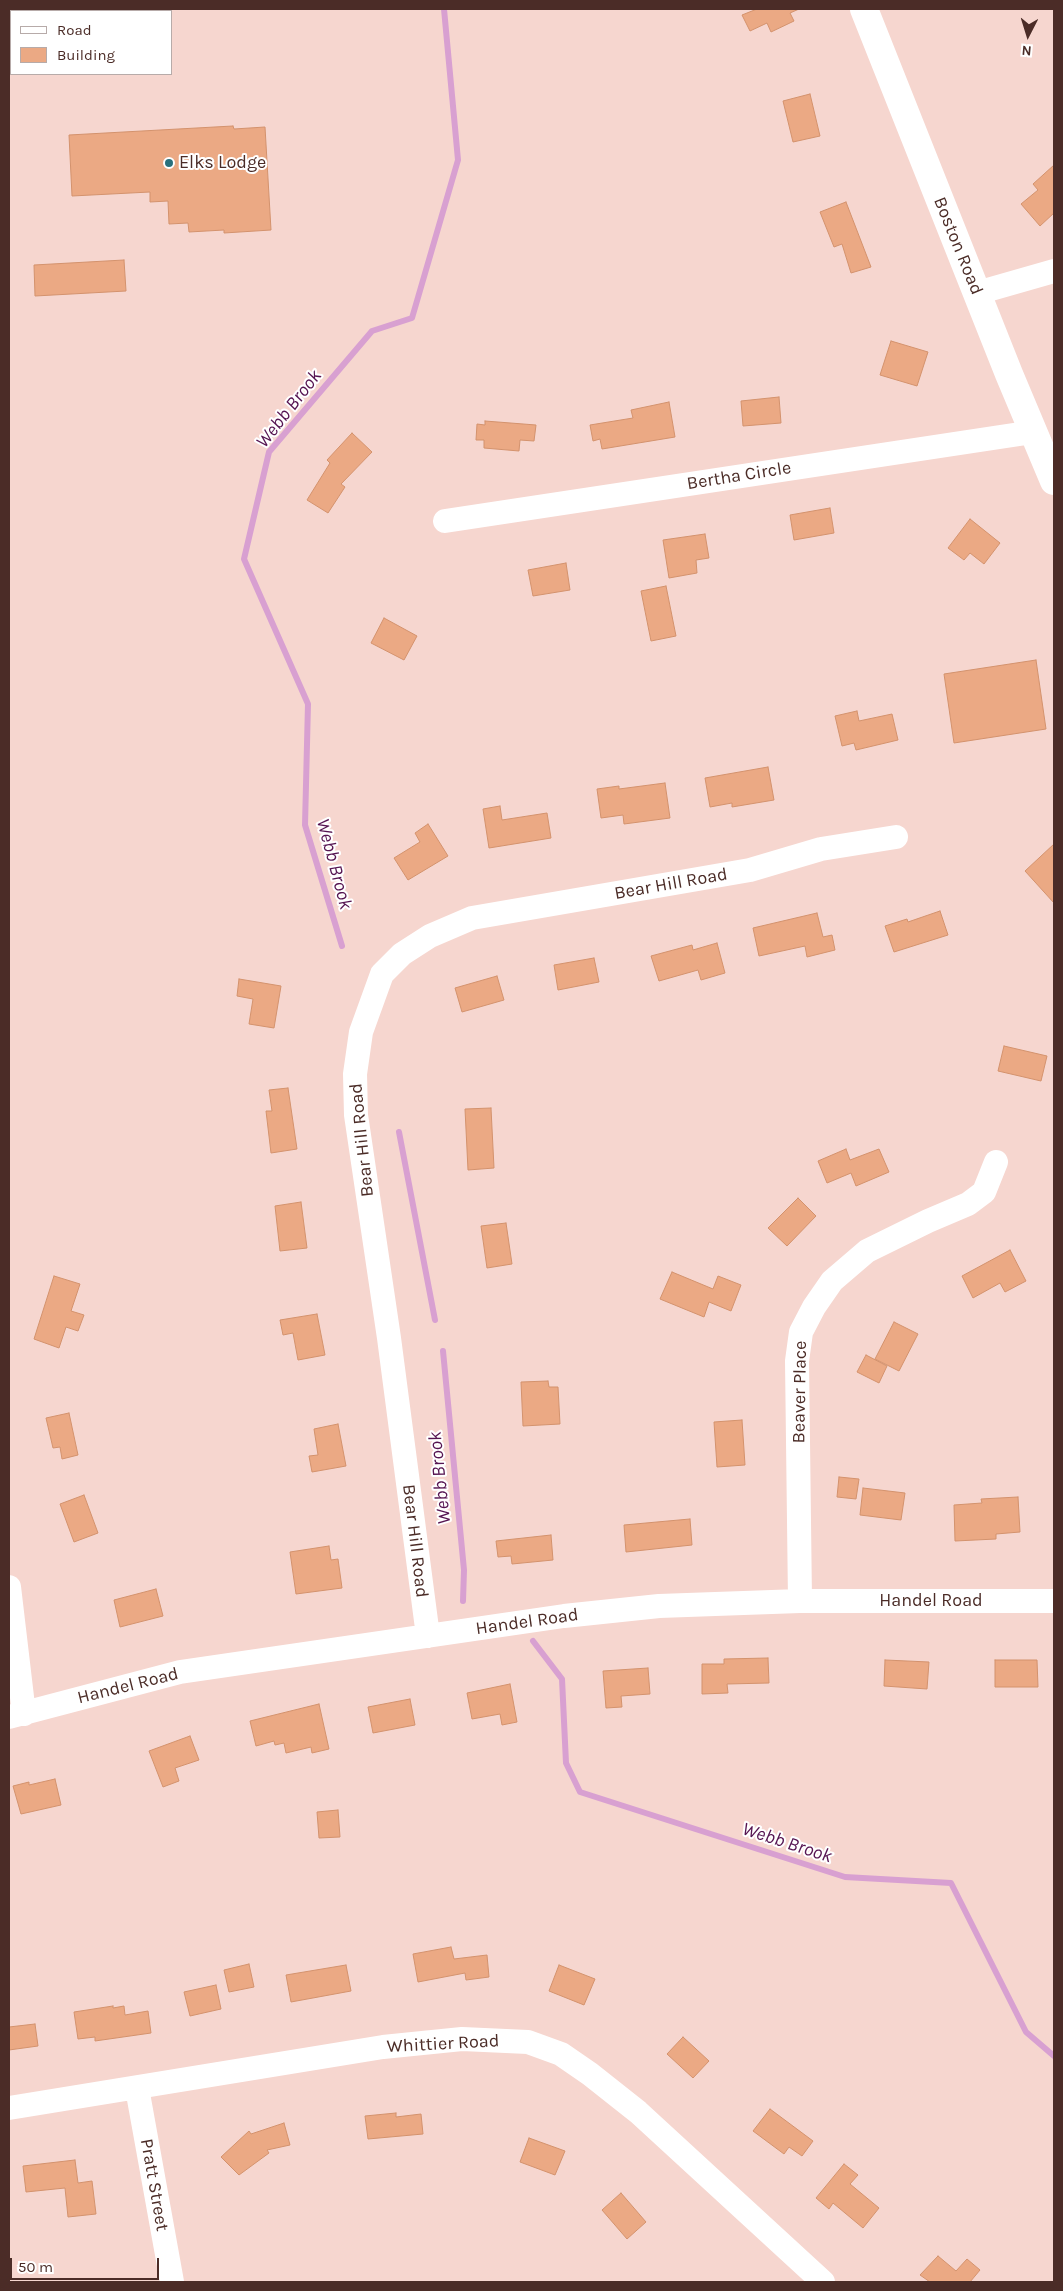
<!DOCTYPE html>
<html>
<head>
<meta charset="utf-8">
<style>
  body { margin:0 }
  #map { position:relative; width:1063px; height:2291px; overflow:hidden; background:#f6d6cf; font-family:Karla,sans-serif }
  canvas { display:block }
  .frame { position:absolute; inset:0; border:10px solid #4b2c27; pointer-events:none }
  .legend { position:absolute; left:10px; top:10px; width:162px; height:65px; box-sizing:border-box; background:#fff; border:1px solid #b7aba9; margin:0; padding:6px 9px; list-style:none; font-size:15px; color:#4b2c27 }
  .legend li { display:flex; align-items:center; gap:10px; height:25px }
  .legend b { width:25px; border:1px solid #b7aba9 }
  .north { position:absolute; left:1003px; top:10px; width:50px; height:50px; -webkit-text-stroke:4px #fff; paint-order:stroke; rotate:185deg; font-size:14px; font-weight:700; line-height:20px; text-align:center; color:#4b2c27 }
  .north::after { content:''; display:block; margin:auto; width:18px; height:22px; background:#4b2c27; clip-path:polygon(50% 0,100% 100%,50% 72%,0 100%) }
  .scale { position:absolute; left:10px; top:2258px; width:149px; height:22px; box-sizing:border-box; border:2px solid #4b2c27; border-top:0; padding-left:6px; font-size:15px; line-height:18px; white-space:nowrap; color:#4b2c27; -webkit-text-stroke:4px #fff; paint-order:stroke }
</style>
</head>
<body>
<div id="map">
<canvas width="1063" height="2291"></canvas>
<div class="frame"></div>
<ul class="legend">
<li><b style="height:6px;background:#fff"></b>Road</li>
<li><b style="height:14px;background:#eba984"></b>Building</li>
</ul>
<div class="north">N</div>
<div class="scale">50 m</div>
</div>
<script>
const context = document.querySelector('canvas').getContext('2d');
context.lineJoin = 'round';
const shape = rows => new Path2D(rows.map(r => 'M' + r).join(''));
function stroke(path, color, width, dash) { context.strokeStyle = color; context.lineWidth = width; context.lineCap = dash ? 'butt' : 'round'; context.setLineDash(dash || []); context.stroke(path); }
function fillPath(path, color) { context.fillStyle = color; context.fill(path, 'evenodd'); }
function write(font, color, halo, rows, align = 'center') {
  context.font = font + ' Karla,sans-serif'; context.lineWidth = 4; context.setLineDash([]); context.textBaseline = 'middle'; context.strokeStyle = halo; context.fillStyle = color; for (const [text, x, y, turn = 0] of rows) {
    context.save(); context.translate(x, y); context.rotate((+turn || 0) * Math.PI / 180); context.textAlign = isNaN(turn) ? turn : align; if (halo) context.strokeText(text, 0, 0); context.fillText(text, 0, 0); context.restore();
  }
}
const stream = shape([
  [342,946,305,825,308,704,244,559,269,452,372,331,412,318,458,160,444,9],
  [399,1132,435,1320],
  [443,1351,464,1570,463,1601],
  [533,1641,562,1679,566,1763,580,1792,845,1877,951,1883,1026,2032,1054,2056]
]);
const building = shape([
  [757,9,799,9,790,13,794,21,771,32,767,23,750,31,742,15,757,9],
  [810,94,820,136,793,142,783,101,810,94],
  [233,126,234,129,265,127,271,230,224,233,224,230,189,232,188,223,169,224,168,201,150,202,150,192,72,196,69,135,233,126],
  [1054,165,1054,213,1040,226,1021,204,1038,190,1033,184,1054,165],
  [846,202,871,267,851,273,842,244,834,247,820,212,846,202],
  [124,260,126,291,35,296,34,265,124,260],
  [891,341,928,352,917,386,880,375,891,341],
  [779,397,781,423,743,426,741,401,779,397],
  [669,402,675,437,602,449,600,439,593,441,590,425,633,418,631,410,669,402],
  [485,421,536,425,534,441,520,440,519,451,484,448,484,440,476,440,477,424,485,425,485,421],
  [352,433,372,452,341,484,345,487,328,513,307,500,330,463,327,460,352,433],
  [830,508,834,533,794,540,790,515,830,508],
  [970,519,1000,543,984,564,970,553,964,560,948,548,970,519],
  [705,534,709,558,696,560,697,573,669,578,663,540,705,534],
  [566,563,570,590,533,596,528,570,566,563],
  [666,586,676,636,651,641,641,591,666,586],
  [384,618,417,636,404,660,371,643,384,618],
  [1036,660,1046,729,954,743,944,674,1036,660],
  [857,711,859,721,892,714,898,740,856,750,854,743,842,746,835,716,857,711],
  [768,767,774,800,732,807,732,803,710,807,705,778,768,767],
  [665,783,670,818,624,824,623,815,601,818,597,789,619,786,619,789,665,783],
  [500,806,502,820,547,813,551,838,489,848,483,809,500,806],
  [428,824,448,856,408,880,394,858,420,842,415,833,428,824],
  [1054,844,1054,903,1025,871,1054,844],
  [940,911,948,935,894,952,885,926,907,919,908,922,940,911],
  [817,913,823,937,832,935,835,950,807,957,805,946,759,956,753,928,817,913],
  [717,943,725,973,701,980,698,970,659,981,651,956,692,945,693,950,717,943],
  [594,958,599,982,558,990,554,965,594,958],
  [497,976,504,1000,462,1012,455,988,497,976],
  [239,979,281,986,274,1028,249,1024,253,999,237,996,239,979],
  [1004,1046,1047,1056,1041,1081,998,1071,1004,1046],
  [288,1088,297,1149,271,1153,266,1111,272,1111,269,1090,288,1088],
  [491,1108,494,1168,468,1170,465,1109,491,1108],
  [846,1149,850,1160,879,1149,889,1172,856,1186,851,1173,827,1183,818,1161,846,1149],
  [798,1198,816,1216,787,1246,768,1228,798,1198],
  [301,1202,307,1248,280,1251,275,1206,301,1202],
  [506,1223,512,1264,487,1268,481,1226,506,1223],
  [1010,1250,1026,1281,1005,1292,1000,1283,973,1298,962,1276,1010,1250],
  [672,1272,713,1289,718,1276,741,1285,731,1311,709,1302,704,1317,660,1299,672,1272],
  [54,1276,80,1284,71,1311,84,1315,78,1331,66,1327,59,1348,34,1339,54,1276],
  [317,1314,325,1355,298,1360,293,1333,283,1335,280,1320,317,1314],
  [894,1322,918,1334,899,1371,875,1359,894,1322],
  [866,1355,887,1366,879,1383,857,1372,866,1355],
  [548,1381,549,1387,558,1387,560,1424,523,1426,521,1382,548,1381],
  [69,1413,78,1455,62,1459,60,1447,53,1448,46,1418,69,1413],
  [742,1420,745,1465,717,1467,714,1422,742,1420],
  [338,1424,346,1466,312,1472,309,1456,318,1455,314,1429,338,1424],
  [839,1477,859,1479,856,1499,837,1497,839,1477],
  [863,1488,905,1493,901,1520,860,1515,863,1488],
  [84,1495,98,1533,74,1542,60,1504,84,1495],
  [1018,1497,1020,1532,996,1534,996,1539,955,1541,954,1505,982,1503,981,1499,1018,1497],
  [690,1519,692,1545,626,1552,624,1525,690,1519],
  [551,1535,553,1560,512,1564,511,1556,498,1557,496,1541,551,1535],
  [329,1546,331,1560,338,1559,342,1588,296,1594,290,1552,329,1546],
  [156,1589,163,1616,120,1627,114,1600,156,1589],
  [768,1658,769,1683,727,1684,728,1693,702,1694,702,1664,724,1664,724,1659,768,1658],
  [885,1660,929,1662,927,1689,884,1686,885,1660],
  [995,1660,1037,1660,1038,1687,995,1687,995,1660],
  [648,1668,650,1694,621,1696,622,1707,606,1708,603,1671,648,1668],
  [510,1684,517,1722,502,1725,500,1714,472,1719,467,1693,510,1684],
  [410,1699,415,1725,373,1733,368,1707,410,1699],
  [319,1704,329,1749,312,1753,311,1747,286,1753,284,1743,275,1745,274,1741,256,1746,250,1721,319,1704],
  [190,1736,199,1760,175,1768,179,1781,163,1787,149,1751,190,1736],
  [55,1779,61,1805,21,1814,13,1786,29,1782,29,1785,55,1779],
  [338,1810,340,1837,319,1838,317,1812,338,1810],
  [451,1947,454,1959,487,1955,489,1977,466,1980,465,1973,418,1982,413,1954,451,1947],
  [249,1964,254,1987,229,1992,224,1970,249,1964],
  [346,1965,351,1991,291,2002,286,1975,346,1965],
  [559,1965,595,1979,584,2005,549,1991,559,1965],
  [216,1985,221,2009,190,2016,184,1992,216,1985],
  [113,2006,113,2008,124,2006,125,2015,148,2011,151,2033,95,2041,95,2037,78,2039,74,2012,113,2006],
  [35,2024,38,2046,9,2050,9,2027,35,2024],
  [683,2037,709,2061,693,2078,667,2054,683,2037],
  [770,2109,813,2141,802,2156,789,2147,784,2154,753,2131,770,2109],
  [396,2113,396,2117,421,2114,423,2134,368,2139,365,2116,396,2113],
  [284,2123,290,2145,267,2150,269,2153,239,2175,221,2157,249,2131,251,2134,284,2123],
  [529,2138,565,2151,555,2175,520,2162,529,2138],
  [75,2160,78,2183,92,2181,96,2214,68,2217,65,2188,26,2192,23,2166,75,2160],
  [844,2164,858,2175,850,2184,879,2208,863,2228,833,2203,829,2209,816,2198,844,2164],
  [621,2193,646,2222,627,2239,602,2210,621,2193],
  [938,2256,956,2271,967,2259,980,2270,970,2282,930,2282,920,2275,938,2256]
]);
const minor = shape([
  [977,293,1054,271],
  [445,521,1033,432],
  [9,1587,24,1714],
  [800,1601,797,1361,801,1332,814,1307,832,1281,867,1251,928,1221,968,1204,984,1192,996,1162],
  [428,1636,389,1338,356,1115,355,1074,361,1032,382,974,402,954,430,936,472,918,750,870,821,849,896,837],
  [9,1717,180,1672,564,1616,659,1606,800,1601,1054,1601],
  [137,2088,172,2282],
  [9,2108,383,2047,462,2039,528,2042,561,2054,590,2074,638,2112,823,2282]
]);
const major = shape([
  [864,9,1009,374,1054,481]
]);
const markers = [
  [169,163,5,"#29717d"]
];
const poiNames = [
  ["Elks Lodge",179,163]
];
const streetNames = [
  ["Boston Road",958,246,68],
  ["Bertha Circle",739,476,-9],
  ["Bear Hill Road",671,884,-10],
  ["Bear Hill Road",362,1140,-96],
  ["Beaver Place",800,1392,-89],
  ["Bear Hill Road",415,1541,83],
  ["Handel Road",931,1601],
  ["Handel Road",527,1622,-8],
  ["Handel Road",128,1686,-14],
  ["Whittier Road",443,2044,-3],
  ["Pratt Street",154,2185,80]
];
const waterNames = [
  ["Webb Brook",289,409,-52],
  ["Webb Brook",334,864,75],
  ["Webb Brook",440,1478,-96],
  ["Webb Brook",787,1843,18]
];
stroke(stream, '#d8a0d1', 6);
fillPath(building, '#eba984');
stroke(building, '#d3926d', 1);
stroke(minor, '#fff', 24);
stroke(major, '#fff', 28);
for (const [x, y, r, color] of markers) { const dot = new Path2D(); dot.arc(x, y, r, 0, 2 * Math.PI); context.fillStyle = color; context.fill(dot); stroke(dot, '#fff', 2); }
write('18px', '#4b2c27', '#fff', poiNames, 'left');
write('18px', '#4b2c27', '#fff', streetNames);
write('italic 19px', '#551451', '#fff', waterNames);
</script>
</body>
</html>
